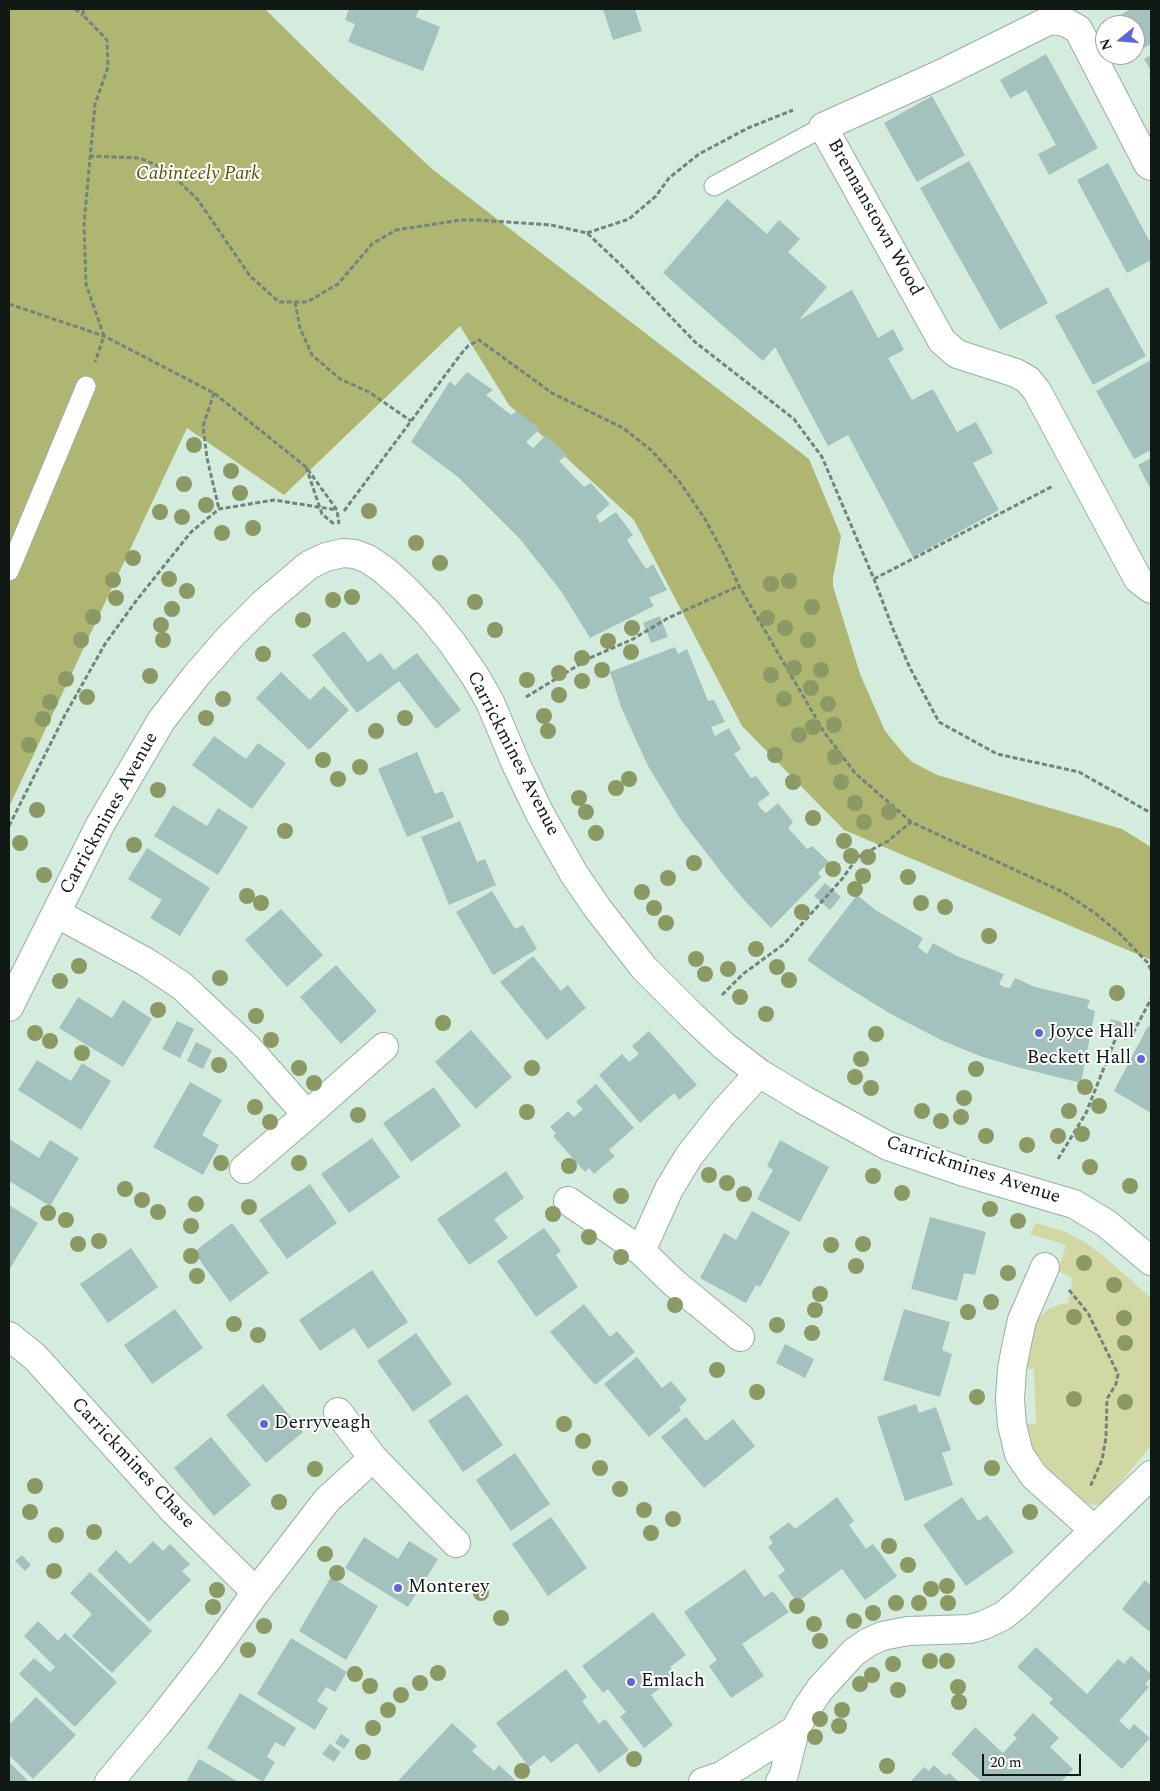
<!DOCTYPE html>
<html>
<head>
<meta charset="utf-8">
<style>
  body { margin:0 }
  #map { position:relative; width:1160px; height:1791px; overflow:hidden; background:#d3ecde; font-family:Spectral,serif }
  canvas { display:block }
  .frame { position:absolute; inset:0; border:10px solid #101914; pointer-events:none }
  .north { position:absolute; left:1095px; top:15px; width:50px; height:50px; box-sizing:border-box; background:#fff; border:1px solid #9fa3a1; border-radius:50%; rotate:253deg; font-size:14px; font-weight:700; line-height:20px; text-align:center; color:#101914 }
  .north::after { content:''; display:block; margin:auto; width:18px; height:22px; background:#6364dd; clip-path:polygon(50% 0,100% 100%,50% 72%,0 100%) }
  .scale { position:absolute; left:982px; top:1754px; width:99px; height:22px; box-sizing:border-box; border:2px solid #101914; border-top:0; padding-left:6px; font-size:15px; line-height:18px; white-space:nowrap; color:#101914; -webkit-text-stroke:4px #fff; paint-order:stroke }
</style>
</head>
<body>
<div id="map">
<canvas width="1160" height="1791"></canvas>
<div class="frame"></div>
<div class="north">N</div>
<div class="scale">20 m</div>
</div>
<script>
const context = document.querySelector('canvas').getContext('2d');
context.lineJoin = 'round';
function fillPath(path, color) { context.fillStyle = color; context.fill(path, 'evenodd'); }
const shape = rows => new Path2D(rows.map(r => 'M' + r).join(''));
function stroke(path, color, width, dash) { context.strokeStyle = color; context.lineWidth = width; context.lineCap = dash ? 'butt' : 'round'; context.setLineDash(dash || []); context.stroke(path); }
function write(font, color, halo, rows, align = 'center') {
  context.font = font + ' Spectral,serif'; context.lineWidth = 4; context.setLineDash([]); context.textBaseline = 'middle'; context.strokeStyle = halo; context.fillStyle = color; for (const [text, x, y, turn = 0] of rows) {
    context.save(); context.translate(x, y); context.rotate((+turn || 0) * Math.PI / 180); context.textAlign = isNaN(turn) ? turn : align; if (halo) context.strokeText(text, 0, 0); context.fillText(text, 0, 0); context.restore();
  }
}
const green = shape([
  [1036,1223,1064,1231,1086,1243,1106,1258,1151,1298,1151,1446,1107,1499,1101,1504,1092,1505,1076,1497,1052,1476,1038,1459,1031,1445,1026,1424,1036,1424,1034,1369,1025,1369,1028,1347,1039,1318,1048,1309,1061,1304,1068,1303,1073,1278,1058,1271,1066,1245,1030,1234]
]);
const forest = shape([
  [9,9,265,9,332,75,432,169,809,459,841,536,833,578,833,586,860,674,885,731,904,754,912,762,937,775,1122,829,1151,847,1151,960,844,830,742,726,634,520,509,405,460,326,284,495,187,428,9,807]
]);
const building = shape([
  [349,9,419,9,416,17,440,27,423,71,348,42,355,24,345,20],
  [603,9,635,9,642,31,613,40],
  [1131,9,1151,9,1151,44,1136,52,1135,49,1135,25,1125,25,1120,15],
  [1046,54,1098,148,1049,175,1038,154,1056,145,1026,90,1010,98,1000,80],
  [1151,55,1151,78,1149,73,1151,71,1144,59],
  [932,96,965,155,917,182,884,123],
  [969,161,1048,303,1000,330,920,188],
  [1108,163,1151,244,1151,260,1127,273,1077,180],
  [727,199,767,234,779,220,800,239,788,252,827,287,799,320,852,290,878,338,893,329,904,350,888,358,912,400,933,389,957,432,976,422,993,453,973,463,999,510,913,557,848,435,828,446,775,347,763,361,663,273],
  [1108,287,1146,356,1093,385,1055,316],
  [1149,361,1151,365,1151,450,1134,459,1096,391],
  [467,372,493,390,486,395,511,415,517,411,540,429,526,442,533,448,546,435,567,455,559,461,584,487,591,483,610,504,596,516,600,523,616,512,633,535,627,540,646,569,653,564,667,590,649,598,654,606,590,638,561,591,520,539,458,477,411,442,450,381,455,386],
  [1151,458,1151,490,1138,465],
  [660,616,668,637,651,643,643,623],
  [344,631,368,662,381,653,394,670,417,653,461,710,436,729,399,681,357,713,312,655],
  [675,647,678,654,687,649,708,701,714,700,725,722,711,727,715,736,729,728,741,749,734,754,751,778,756,776,770,794,758,803,760,808,766,813,778,803,793,822,788,828,807,849,812,846,829,862,818,873,821,877,771,928,745,901,728,881,681,820,648,766,621,707,610,672],
  [281,672,310,700,324,686,349,710,309,750,256,698],
  [214,736,246,759,258,743,286,763,252,809,192,765],
  [417,752,435,794,443,791,454,817,407,837,378,769],
  [173,805,207,826,218,808,248,827,218,875,154,836],
  [460,821,477,862,485,859,496,885,449,905,421,837],
  [147,848,210,888,180,936,150,918,162,900,128,879],
  [825,883,841,897,830,910,814,896],
  [492,891,515,929,523,925,537,949,493,975,456,912],
  [857,895,877,911,923,938,918,947,927,954,933,943,957,956,1004,974,999,984,1004,987,1010,988,1015,978,1035,987,1090,1000,1087,1008,1095,1011,1081,1083,1017,1067,980,1056,943,1041,889,1013,834,979,807,960],
  [281,909,323,955,287,987,245,940],
  [533,956,561,991,568,985,586,1008,547,1040,500,982],
  [336,965,377,1011,341,1044,300,997],
  [78,997,112,1018,123,1000,152,1019,123,1067,59,1028],
  [1111,1019,1131,1025,1127,1040,1107,1035],
  [177,1021,194,1029,180,1058,162,1049],
  [1148,1026,1151,1028,1151,1113,1114,1091],
  [471,1030,512,1077,476,1109,435,1062],
  [649,1031,697,1085,679,1100,674,1093,640,1123,599,1075,622,1054,629,1062,639,1054,632,1046],
  [196,1042,212,1050,203,1069,187,1061],
  [37,1060,71,1081,82,1063,111,1081,81,1130,18,1090],
  [190,1082,222,1100,202,1135,219,1145,203,1175,153,1147],
  [596,1084,634,1128,609,1150,615,1156,594,1174,589,1168,585,1172,553,1136,556,1133,550,1127,568,1111,574,1117,583,1109,576,1102],
  [434,1087,461,1126,411,1162,383,1123],
  [372,1138,400,1177,349,1213,321,1174],
  [9,1139,39,1158,50,1140,79,1158,50,1206,9,1181],
  [780,1140,829,1167,800,1222,757,1199,773,1170,767,1166],
  [506,1171,524,1198,494,1219,508,1238,469,1265,437,1219],
  [310,1184,337,1223,287,1259,259,1220],
  [9,1205,38,1223,9,1270],
  [752,1211,790,1232,760,1287,756,1285,746,1303,700,1278,724,1233,736,1240],
  [930,1217,986,1232,975,1275,964,1273,957,1301,911,1289],
  [232,1223,269,1273,230,1302,194,1252],
  [544,1228,561,1251,556,1255,578,1287,536,1317,497,1261],
  [131,1248,158,1287,108,1323,80,1284],
  [372,1270,408,1322,368,1349,354,1328,320,1351,299,1320],
  [584,1304,610,1337,617,1331,635,1352,595,1385,550,1332],
  [175,1309,203,1348,152,1384,124,1345],
  [904,1309,950,1322,942,1350,952,1354,940,1397,883,1380],
  [416,1333,452,1384,413,1412,377,1361],
  [785,1344,814,1359,805,1378,776,1363],
  [637,1357,662,1388,671,1381,687,1400,679,1407,681,1410,649,1437,604,1384],
  [263,1384,303,1432,266,1463,226,1415],
  [467,1394,503,1445,463,1472,428,1421],
  [916,1404,919,1413,936,1407,951,1450,942,1453,953,1485,905,1501,877,1417],
  [686,1417,706,1441,733,1419,755,1446,704,1488,661,1437],
  [211,1437,251,1485,214,1516,174,1468],
  [515,1453,550,1504,511,1531,476,1480],
  [837,1497,854,1521,849,1525,866,1549,873,1544,897,1576,865,1600,842,1569,797,1602,778,1576,785,1570,768,1547,773,1543,769,1537,789,1522,795,1529],
  [962,1497,978,1521,987,1515,1014,1552,966,1586,923,1525],
  [551,1517,587,1568,548,1596,512,1544],
  [364,1537,398,1559,409,1541,438,1559,408,1607,345,1568],
  [153,1541,163,1551,170,1544,190,1564,182,1571,191,1580,149,1622,97,1570,116,1550,130,1564],
  [22,1555,31,1565,25,1571,15,1561],
  [745,1569,764,1597,773,1591,789,1612,742,1644,764,1676,731,1698,709,1666,717,1660,684,1612],
  [90,1572,152,1631,112,1673,72,1636,92,1614,70,1593],
  [331,1577,378,1606,346,1660,299,1631],
  [1145,1580,1151,1586,1151,1633,1122,1609],
  [653,1612,686,1655,670,1667,676,1676,651,1695,673,1725,644,1748,620,1717,626,1712,608,1689,603,1693,582,1666],
  [38,1621,58,1641,65,1633,117,1682,75,1727,19,1674,34,1658,50,1672,55,1667,24,1636],
  [291,1638,347,1672,335,1692,326,1687,317,1701,328,1708,315,1730,257,1694],
  [1036,1647,1087,1694,1118,1659,1124,1664,1131,1656,1151,1674,1151,1677,1145,1684,1149,1687,1119,1721,1129,1730,1134,1724,1150,1738,1122,1769,1049,1703,1053,1699,1017,1667],
  [566,1669,587,1697,582,1701,599,1724,605,1719,629,1750,599,1773,577,1743,551,1763,544,1755,529,1767,496,1723],
  [240,1693,296,1728,284,1747,275,1742,267,1757,275,1762,263,1782,207,1748],
  [36,1697,76,1735,33,1779,9,1755,9,1725],
  [1033,1713,1059,1738,1050,1747,1073,1769,1061,1782,982,1782,951,1754,975,1727,1003,1753,1017,1738,1013,1735],
  [452,1723,477,1746,472,1751,494,1771,499,1765,517,1782,397,1782],
  [341,1734,350,1740,344,1749,335,1743],
  [330,1744,341,1752,334,1762,322,1754],
  [199,1759,239,1782,186,1782],
  [9,1762,29,1782,9,1782],
  [934,1765,946,1776,949,1773,959,1782,910,1782,924,1767,929,1771]
]);
const path = shape([
  [75,9,83,15],
  [83,9,84,16,107,40,108,67,95,104,84,224,86,284,104,336,95,362],
  [89,156,140,158,167,170,198,200,250,276,279,302,307,302,338,284,372,244,396,230,461,220,478,220,551,225,587,233,622,266,695,342,794,419,822,457,874,579,893,629,910,668,939,722,997,754,1079,772,1151,813],
  [587,233,629,219,656,196,669,178,699,154,748,128,793,110],
  [295,302,300,328,312,355,340,379,369,392,411,421],
  [9,304,104,336,214,393,306,467,337,510,339,524],
  [214,393,203,426,207,458,219,509],
  [306,467,322,514,334,524],
  [344,511,461,354,468,346,479,340,552,393,623,428,651,450,679,481,705,519,725,556,739,586,824,732,855,773,911,822,1063,892,1095,913,1119,933,1147,962,1151,970],
  [874,579,1053,486],
  [526,697,590,658,633,639,668,618,739,586],
  [9,826,65,715,105,644,136,601,191,532,219,509,274,500,337,510],
  [722,995,743,974,784,944,842,879,858,857,888,841,911,822],
  [1058,1159,1086,1113,1119,1030,1133,1033,1151,999],
  [1069,1290,1088,1313,1118,1374,1116,1384,1107,1399,1106,1437,1102,1460,1090,1487]
]);
const lane = shape([
  [714,186,823,127],
  [9,571,86,386]
]);
const street = shape([
  [1151,166,1148,164,1078,29,1065,22,1050,20,941,74,823,127,942,341,957,354,1016,373,1028,380,1037,391,1138,579,1151,589],
  [56,913,146,962,182,986,247,1047,307,1115,244,1169],
  [9,1007,100,825,161,721,195,677,229,638,263,604,309,565,326,557,343,553,355,554,368,559,384,570,404,588,429,614,453,644,475,676,490,702,516,764,540,814,574,874,598,909,644,968,692,1016,724,1046,759,1073,804,1100,888,1146,961,1171,1074,1204,1107,1224,1151,1261],
  [307,1115,384,1047],
  [568,1201,641,1251,673,1282,740,1337],
  [641,1251,669,1189,689,1156,722,1114,759,1073],
  [1045,1267,1022,1320,1017,1343,1012,1369,1010,1399,1012,1425,1019,1454,1034,1476,1094,1530],
  [9,1336,35,1357,172,1509,256,1592,209,1658,159,1722,109,1782],
  [338,1412,373,1458],
  [256,1592,327,1500,373,1458,456,1543],
  [703,1782,721,1776,795,1730],
  [780,1782,784,1774,795,1730,807,1708,820,1689,853,1653,867,1643,882,1636,908,1631,970,1629,984,1625,1003,1616,1020,1602,1151,1475]
]);
const trees = [
  [194,445],
  [231,471],
  [184,484],
  [240,493],
  [206,505],
  [369,511],
  [160,512],
  [182,517],
  [253,528],
  [222,533],
  [416,543],
  [133,558],
  [440,563],
  [169,579],
  [113,580],
  [789,581],
  [771,584],
  [187,591],
  [352,597],
  [116,598],
  [333,600],
  [475,602],
  [812,607],
  [172,609],
  [93,617],
  [767,618],
  [303,620],
  [161,625],
  [632,628],
  [785,628],
  [495,630],
  [81,640],
  [163,640],
  [808,640],
  [608,641],
  [631,652],
  [263,654],
  [582,658],
  [794,668],
  [602,670],
  [821,670],
  [559,673],
  [771,675],
  [150,676],
  [66,679],
  [527,680],
  [582,681],
  [811,688],
  [559,695],
  [87,697],
  [223,699],
  [784,699],
  [50,702],
  [828,704],
  [544,716],
  [206,718],
  [405,718],
  [43,719],
  [834,725],
  [813,727],
  [376,731],
  [548,731],
  [799,735],
  [29,745],
  [775,755],
  [835,757],
  [323,760],
  [360,767],
  [338,779],
  [629,779],
  [793,782],
  [841,782],
  [616,788],
  [158,790],
  [579,798],
  [855,803],
  [37,810],
  [586,812],
  [889,812],
  [813,818],
  [864,822],
  [285,831],
  [596,833],
  [844,841],
  [20,843],
  [134,845],
  [851,856],
  [868,857],
  [694,863],
  [833,869],
  [44,875],
  [863,876],
  [908,877],
  [668,878],
  [855,889],
  [642,892],
  [247,896],
  [261,903],
  [921,903],
  [945,907],
  [654,908],
  [802,912],
  [666,923],
  [989,936],
  [756,949],
  [696,959],
  [79,966],
  [777,967],
  [728,969],
  [705,974],
  [220,978],
  [789,980],
  [60,981],
  [1117,993],
  [740,997],
  [158,1010],
  [766,1014],
  [256,1016],
  [443,1023],
  [35,1033],
  [876,1034],
  [271,1040],
  [50,1041],
  [82,1053],
  [861,1059],
  [219,1065],
  [299,1068],
  [532,1068],
  [976,1069],
  [855,1077],
  [314,1083],
  [1085,1087],
  [871,1088],
  [964,1098],
  [1099,1106],
  [255,1107],
  [922,1111],
  [1069,1111],
  [527,1112],
  [358,1115],
  [961,1117],
  [941,1121],
  [270,1122],
  [1082,1134],
  [986,1136],
  [1058,1136],
  [1027,1145],
  [221,1163],
  [299,1163],
  [569,1166],
  [1090,1167],
  [709,1175],
  [873,1176],
  [727,1183],
  [1130,1186],
  [125,1189],
  [902,1193],
  [744,1194],
  [621,1196],
  [142,1200],
  [196,1204],
  [249,1207],
  [990,1209],
  [158,1212],
  [48,1213],
  [553,1214],
  [66,1220],
  [1018,1221],
  [191,1226],
  [589,1237],
  [99,1241],
  [78,1244],
  [863,1244],
  [831,1245],
  [191,1256],
  [621,1257],
  [1084,1263],
  [856,1266],
  [1008,1273],
  [197,1276],
  [1114,1285],
  [820,1294],
  [991,1302],
  [675,1305],
  [815,1310],
  [968,1312],
  [1074,1317],
  [1124,1318],
  [234,1324],
  [777,1325],
  [812,1333],
  [258,1335],
  [1125,1343],
  [717,1370],
  [757,1392],
  [977,1397],
  [1074,1399],
  [1125,1402],
  [564,1424],
  [583,1441],
  [600,1468],
  [992,1468],
  [315,1469],
  [35,1486],
  [620,1489],
  [279,1502],
  [644,1510],
  [30,1512],
  [1030,1512],
  [673,1519],
  [94,1532],
  [651,1533],
  [56,1535],
  [889,1546],
  [325,1554],
  [908,1565],
  [54,1571],
  [337,1573],
  [947,1586],
  [931,1589],
  [217,1590],
  [481,1593],
  [896,1603],
  [919,1603],
  [948,1603],
  [797,1606],
  [213,1607],
  [873,1613],
  [501,1618],
  [854,1621],
  [814,1624],
  [264,1626],
  [820,1641],
  [248,1650],
  [930,1661],
  [947,1661],
  [893,1664],
  [438,1673],
  [355,1674],
  [872,1675],
  [420,1683],
  [860,1684],
  [370,1686],
  [958,1687],
  [898,1690],
  [401,1695],
  [959,1702],
  [388,1710],
  [842,1710],
  [820,1719],
  [839,1726],
  [373,1728],
  [815,1737],
  [363,1752],
  [634,1759],
  [887,1766],
  [522,1771]
];
const markers = [
  [1039,1033,5,"#6364dd"],
  [1141,1059,5,"#6364dd"],
  [264,1424,5,"#6364dd"],
  [398,1588,5,"#6364dd"],
  [631,1682,5,"#6364dd"]
];
const parkNames = [
  ["Cabinteely Park",198,175]
];
const streetNames = [
  ["Brennanstown Wood",874,218,61],
  ["Carrickmines Avenue",512,754,63],
  ["Carrickmines Avenue",110,814,-61],
  ["Carrickmines Avenue",973,1171,18],
  ["Carrickmines Chase",132,1464,47]
];
const poiNames = [
  ["Joyce Hall",1049,1033],
  ["Beckett Hall",1131,1059,"right"],
  ["Derryveagh",274,1424],
  ["Monterey",408,1588],
  ["Emlach",641,1682]
];
fillPath(green, '#d2d8a4');
fillPath(forest, '#aeb672');
fillPath(building, '#a4c2bd');
stroke(lane, '#97afa2', 21);
stroke(street, '#97afa2', 30);
stroke(path, '#73847a', 3, [5, 2.5]);
stroke(lane, '#fff', 19);
stroke(street, '#fff', 28);
context.fillStyle = '#8b9964';
for (const [x, y] of trees) { context.beginPath(); context.arc(x, y, 8, 0, 2 * Math.PI); context.fill(); }
for (const [x, y, r, color] of markers) { const dot = new Path2D(); dot.arc(x, y, r, 0, 2 * Math.PI); context.fillStyle = color; context.fill(dot); stroke(dot, '#fff', 2); }
write('italic 19px', '#505500', '#fff', parkNames);
write('19px', '#101914', '#fff', streetNames);
write('19px', '#101914', '#fff', poiNames, 'left');
</script>
</body>
</html>
